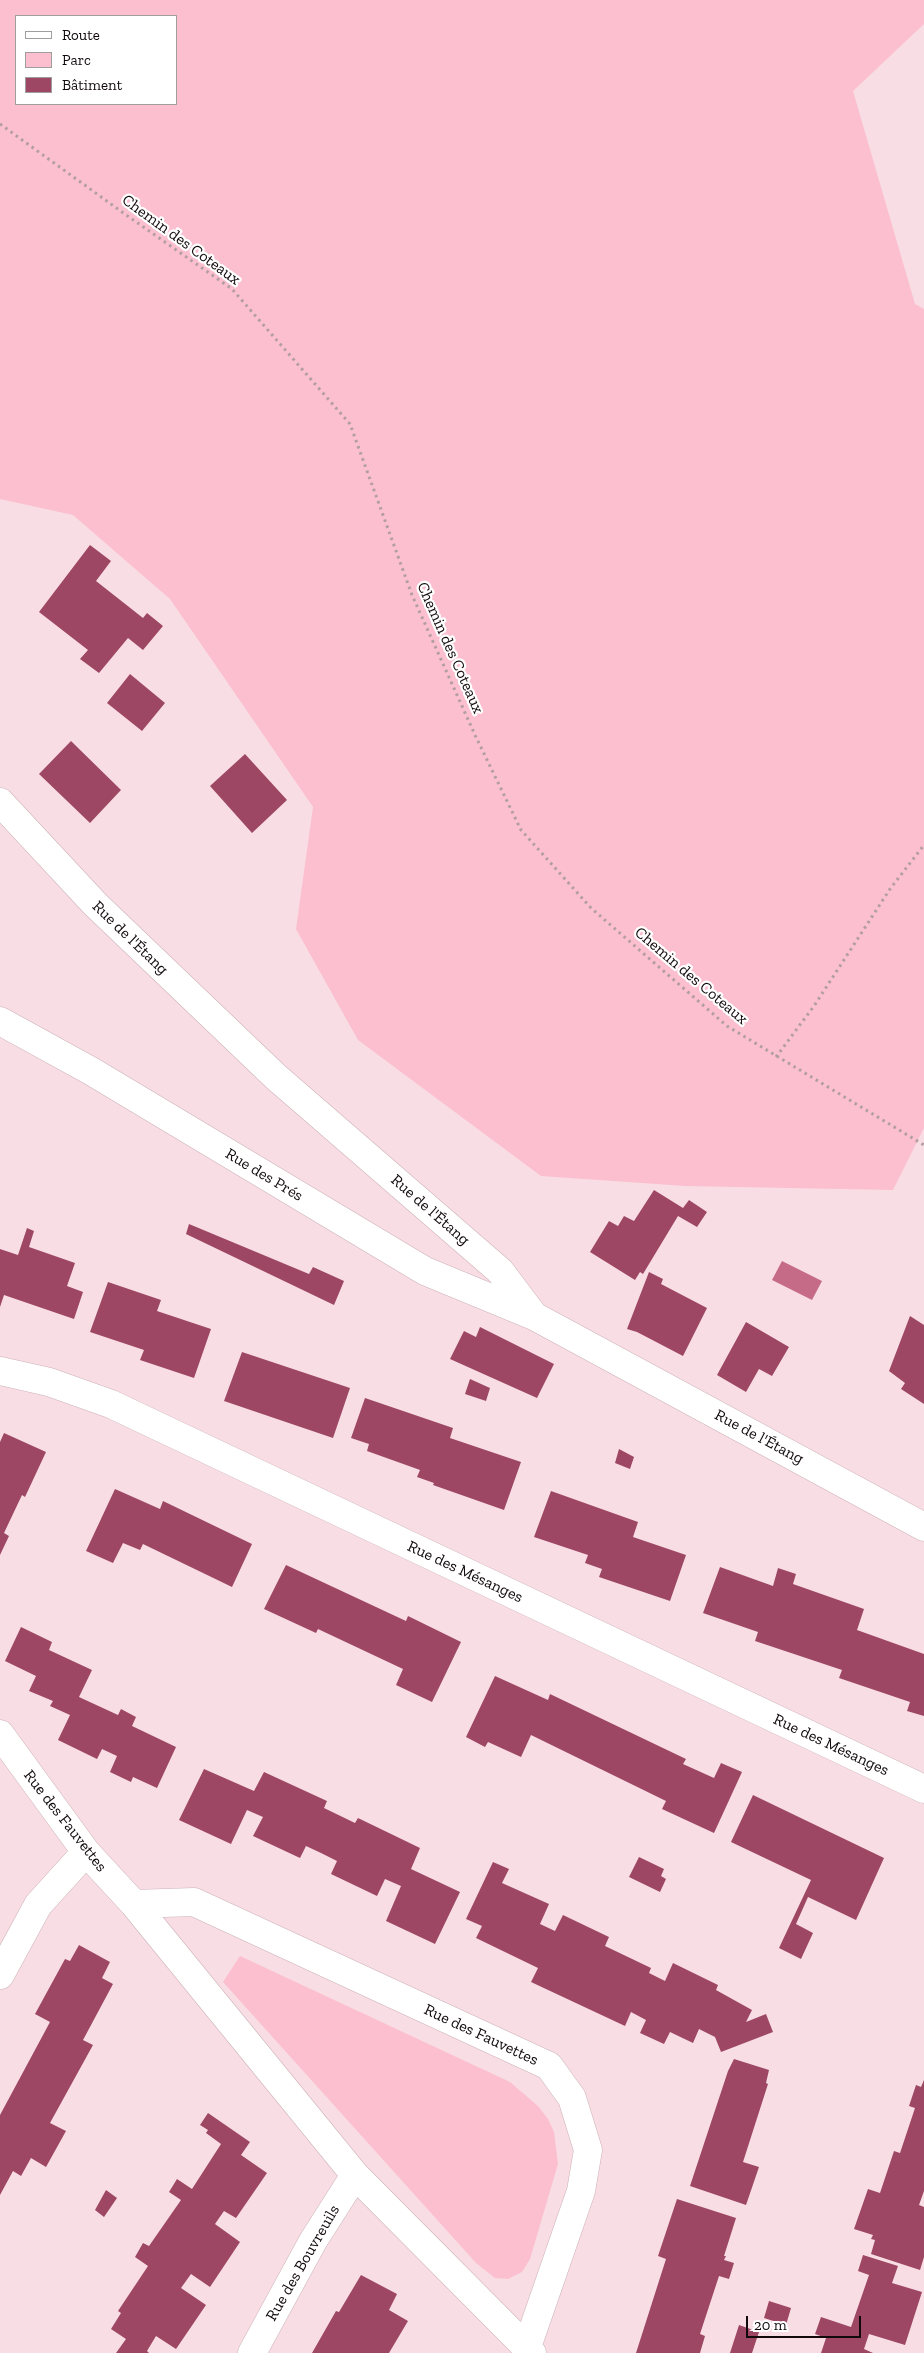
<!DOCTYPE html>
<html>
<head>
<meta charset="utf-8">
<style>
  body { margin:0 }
  #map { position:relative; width:924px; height:2353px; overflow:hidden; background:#f9dde4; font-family:"Zilla Slab",serif }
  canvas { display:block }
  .legend { position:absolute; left:15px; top:15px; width:162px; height:90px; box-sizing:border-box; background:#fff; border:1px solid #a09d9d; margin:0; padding:6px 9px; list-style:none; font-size:15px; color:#11090b }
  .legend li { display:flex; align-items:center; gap:10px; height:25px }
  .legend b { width:25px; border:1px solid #a09d9d }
  .scale { position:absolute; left:746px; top:2316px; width:115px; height:22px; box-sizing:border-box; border:2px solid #11090b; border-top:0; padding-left:6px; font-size:15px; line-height:18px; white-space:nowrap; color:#11090b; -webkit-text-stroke:4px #fff; paint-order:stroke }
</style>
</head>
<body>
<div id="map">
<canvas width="924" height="2353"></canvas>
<ul class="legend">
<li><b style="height:6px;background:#fff"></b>Route</li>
<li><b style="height:14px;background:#fbbfcf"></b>Parc</li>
<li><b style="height:14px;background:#9d4764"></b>Bâtiment</li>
</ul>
<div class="scale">20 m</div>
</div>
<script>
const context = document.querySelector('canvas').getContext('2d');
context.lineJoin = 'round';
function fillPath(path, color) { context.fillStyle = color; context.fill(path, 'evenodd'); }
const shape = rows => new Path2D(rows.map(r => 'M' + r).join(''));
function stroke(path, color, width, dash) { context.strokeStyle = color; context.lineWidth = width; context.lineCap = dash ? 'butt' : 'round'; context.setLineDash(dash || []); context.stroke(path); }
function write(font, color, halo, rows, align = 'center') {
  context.font = font + ' "Zilla Slab",serif'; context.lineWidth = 4.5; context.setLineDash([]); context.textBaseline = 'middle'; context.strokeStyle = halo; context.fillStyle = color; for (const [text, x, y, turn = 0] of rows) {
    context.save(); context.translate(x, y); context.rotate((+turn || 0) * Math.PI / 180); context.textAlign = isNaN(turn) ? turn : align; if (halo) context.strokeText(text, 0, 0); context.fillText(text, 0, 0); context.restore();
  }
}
const green = shape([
  [0,0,924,0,924,24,853,91,915,304,924,309,924,1128,893,1190,685,1186,541,1176,358,1040,296,929,313,807,170,599,73,515,0,499],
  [176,16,176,104,16,104,16,16],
  [240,1956,510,2082,538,2106,548,2119,554,2132,558,2164,530,2259,522,2272,508,2279,495,2278,476,2263,223,1982]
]);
const water = shape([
  [782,1261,822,1281,812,1300,772,1280]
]);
const building = shape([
  [90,545,111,561,96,581,143,618,147,613,163,626,143,650,128,638,99,673,80,659,88,650,39,612],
  [130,674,165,703,142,731,107,703],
  [71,741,121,790,90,823,39,774],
  [245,754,287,800,252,833,210,786],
  [654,1190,683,1208,689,1200,707,1212,697,1227,678,1216,643,1274,640,1272,635,1280,590,1252,609,1221,618,1226,624,1216,634,1221],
  [189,1224,309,1274,313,1267,344,1281,334,1305,186,1234],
  [27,1228,34,1231,29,1247,75,1263,67,1286,83,1292,74,1319,4,1295,0,1307,0,1249,18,1255],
  [649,1272,663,1279,661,1284,707,1308,683,1356,637,1332,627,1329],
  [108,1282,161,1300,157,1311,211,1329,194,1378,140,1360,144,1350,90,1332],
  [910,1316,924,1325,924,1404,901,1389,905,1383,889,1371],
  [746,1322,789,1347,772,1376,759,1369,746,1392,717,1375],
  [480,1327,554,1364,537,1398,450,1359,464,1331,476,1337],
  [242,1352,350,1388,333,1438,224,1401],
  [470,1379,490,1388,486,1401,465,1394],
  [365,1398,453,1428,450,1438,521,1462,504,1510,433,1485,434,1483,417,1477,420,1470,367,1451,369,1444,351,1438],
  [4,1433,46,1452,25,1497,22,1495,4,1533,9,1536,0,1555,0,1442],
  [619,1449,634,1457,630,1469,615,1463],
  [115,1489,160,1509,163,1501,252,1544,232,1587,143,1544,140,1550,123,1543,113,1563,86,1551],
  [551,1491,638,1522,633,1537,686,1555,670,1601,599,1577,602,1569,585,1563,588,1555,534,1537],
  [286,1565,406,1621,408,1616,461,1642,432,1702,396,1685,403,1669,318,1629,316,1633,264,1609],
  [720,1567,773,1586,778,1568,796,1574,793,1584,864,1609,857,1630,924,1654,924,1716,907,1711,910,1702,839,1678,842,1670,755,1641,758,1632,703,1613],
  [21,1627,52,1642,49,1650,92,1670,79,1697,118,1715,121,1709,136,1717,132,1726,176,1747,157,1788,133,1777,131,1782,110,1772,117,1756,102,1749,97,1759,58,1740,70,1715,50,1706,53,1701,29,1691,36,1676,5,1661],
  [495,1676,548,1700,550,1694,686,1759,683,1764,714,1778,721,1763,742,1772,714,1833,662,1809,666,1801,531,1735,521,1757,488,1742,485,1747,466,1737],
  [204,1769,254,1791,264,1772,327,1801,324,1808,355,1823,358,1818,420,1848,411,1869,460,1892,435,1944,386,1921,401,1886,385,1879,377,1896,331,1874,337,1861,321,1853,306,1846,300,1858,253,1836,263,1817,247,1810,231,1844,179,1820],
  [753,1795,884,1858,856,1920,808,1897,796,1924,813,1933,801,1959,779,1948,811,1880,731,1842],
  [639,1857,664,1869,661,1876,666,1879,660,1892,629,1877],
  [493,1862,509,1869,502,1883,549,1904,540,1924,555,1931,563,1915,609,1937,605,1946,651,1968,649,1973,665,1981,673,1963,718,1985,716,1990,752,2010,746,2022,766,2014,773,2032,721,2052,715,2037,699,2029,693,2043,670,2032,664,2044,640,2033,646,2020,631,2012,625,2026,531,1982,538,1968,476,1938,482,1926,466,1919],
  [79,1945,110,1962,102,1978,113,1984,83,2040,93,2045,50,2123,66,2131,46,2167,31,2158,21,2176,13,2171,0,2195,0,2115,50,2022,35,2014,65,1959,70,1961],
  [734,2059,769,2070,766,2083,768,2084,743,2162,759,2167,746,2205,690,2186,728,2071],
  [924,2080,924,2191,919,2205,924,2207,924,2257,920,2270,871,2254,875,2240,871,2239,873,2235,854,2229,868,2189,880,2193,894,2151,900,2153,915,2108,909,2106,916,2085,921,2087],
  [208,2113,250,2142,241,2155,267,2173,236,2218,224,2211,215,2224,240,2242,210,2287,191,2274,181,2288,206,2305,176,2349,156,2336,147,2351,149,2353,116,2353,126,2339,111,2329,121,2313,118,2311,148,2266,135,2257,143,2243,149,2246,181,2200,169,2192,177,2179,192,2189,221,2144,206,2133,208,2130,200,2125],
  [106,2190,117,2198,104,2217,95,2210],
  [677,2199,736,2218,724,2256,726,2256,724,2260,734,2263,729,2279,719,2276,700,2334,705,2336,700,2353,636,2353,666,2259,658,2256],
  [863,2255,898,2266,892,2283,922,2292,905,2345,869,2334,864,2349,873,2353,821,2353,826,2338,815,2334,821,2317,851,2327,869,2275,858,2271],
  [361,2275,397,2294,389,2310,408,2321,389,2353,312,2353,336,2311,339,2312],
  [769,2301,791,2308,786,2325,764,2318],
  [739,2325,759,2332,752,2353,730,2353]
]);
const path = shape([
  [0,124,122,212,232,289,350,424,412,595,475,735,521,830,591,908,727,1026,924,1145],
  [776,1057,814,1006,890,889,924,845]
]);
const street = shape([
  [0,802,95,904,276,1077,500,1271,534,1316,924,1527],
  [0,1021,91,1071,425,1271,534,1316],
  [0,1371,49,1382,111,1404,924,1789],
  [0,1734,86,1852,134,1904,355,2175,532,2353],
  [134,1904,194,1902,549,2066,572,2098,588,2150,581,2191,527,2347],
  [0,1975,38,1905,86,1852],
  [252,2353,313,2241,355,2175]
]);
const streetNames = [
  ["Chemin des Coteaux",181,240,36],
  ["Chemin des Coteaux",450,648,66],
  ["Rue de l'Étang",130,938,44],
  ["Chemin des Coteaux",691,976,40],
  ["Rue des Prés",264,1175,31],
  ["Rue de l'Étang",430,1210,41],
  ["Rue de l'Étang",759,1437,28],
  ["Rue des Mésanges",465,1572,25],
  ["Rue des Mésanges",831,1745,25],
  ["Rue des Fauvettes",65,1821,52],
  ["Rue des Fauvettes",481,2035,25],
  ["Rue des Bouvreuils",303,2263,-60]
];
fillPath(green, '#fbbfcf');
fillPath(water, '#c66b87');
fillPath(building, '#9d4764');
stroke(street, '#ccb2b8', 29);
stroke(path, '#b29da2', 3, [2.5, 4]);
stroke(street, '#fff', 28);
write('16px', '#11090b', '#fff', streetNames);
</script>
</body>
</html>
